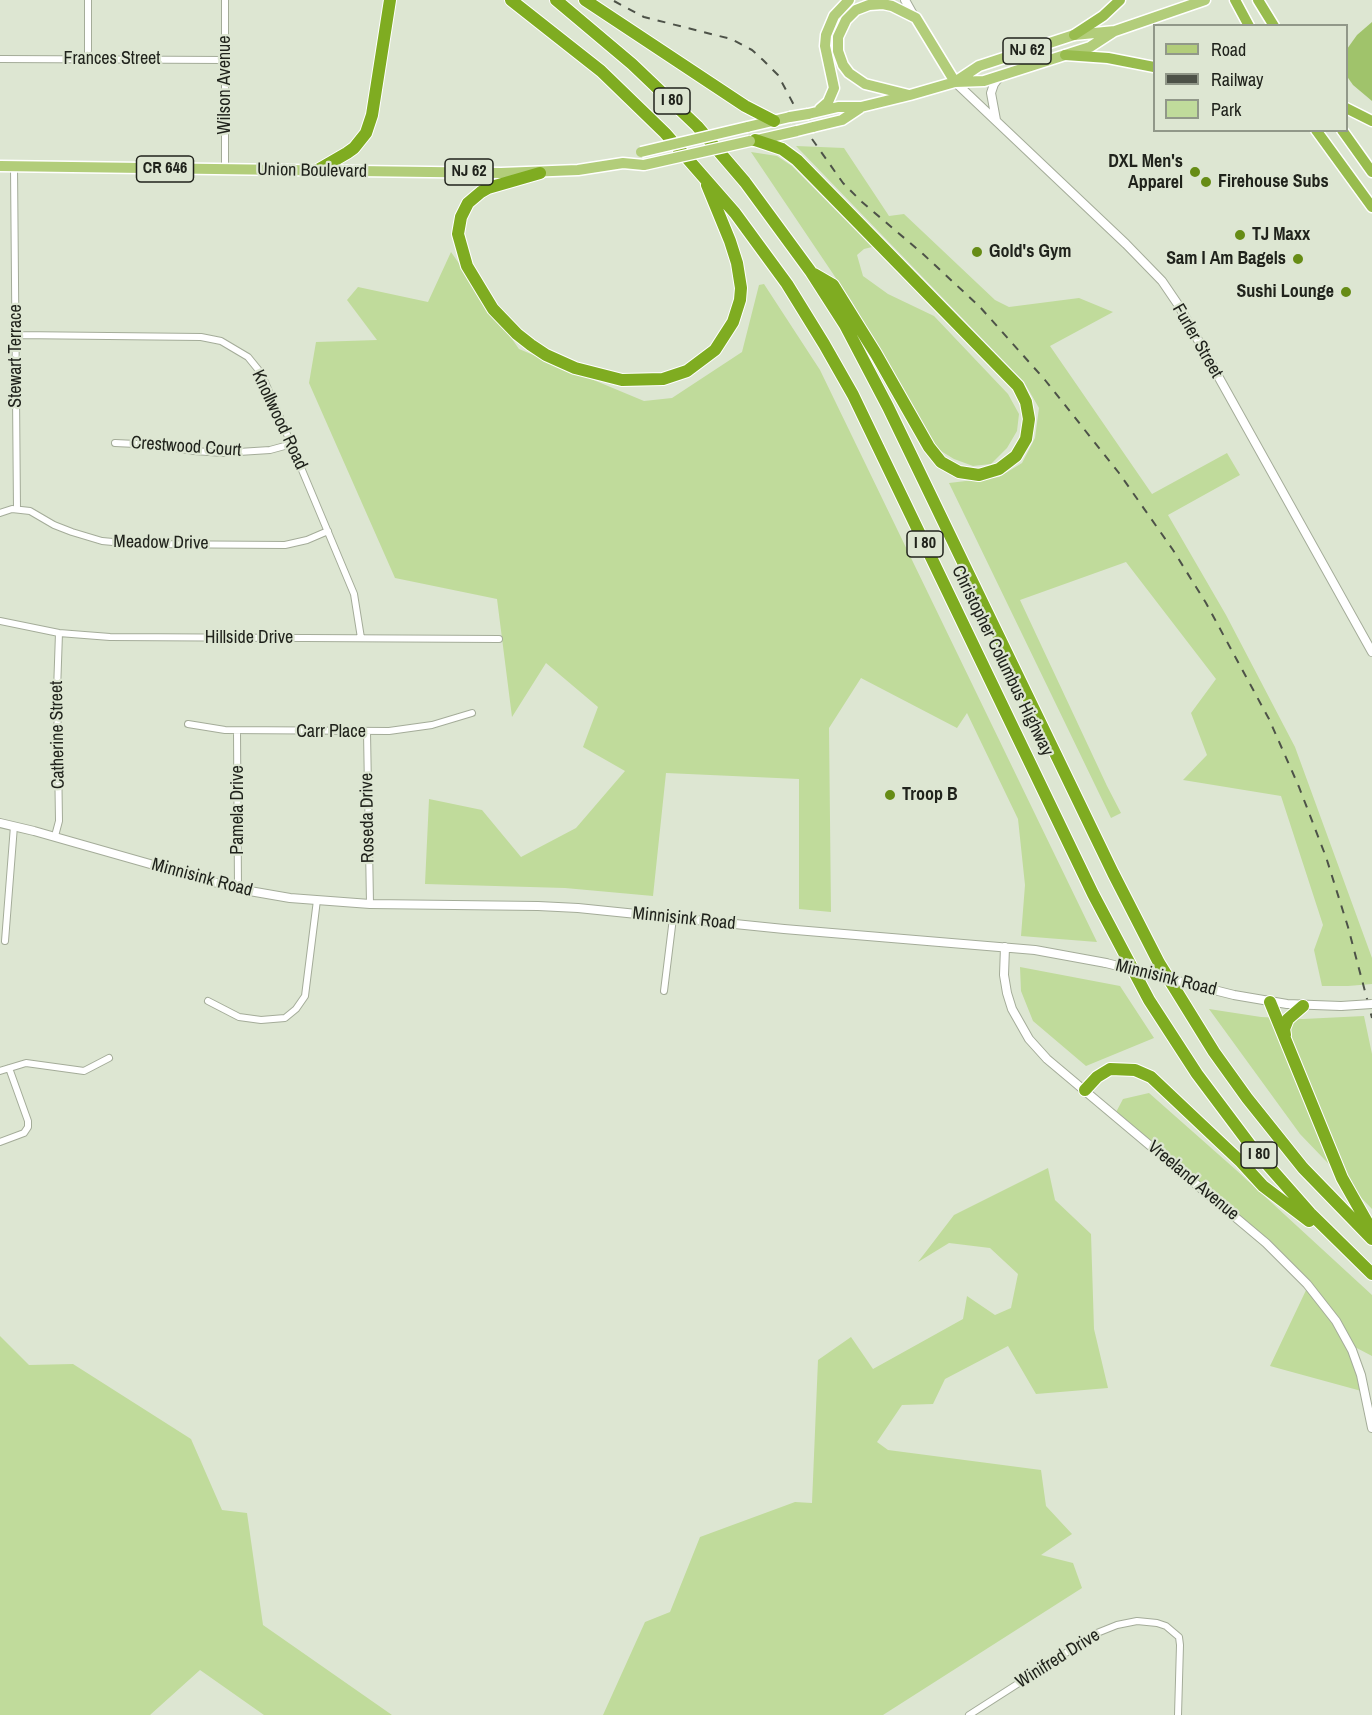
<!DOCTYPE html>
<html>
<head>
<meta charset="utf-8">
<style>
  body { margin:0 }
  #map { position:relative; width:1372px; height:1715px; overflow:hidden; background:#dde6d2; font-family:"Archivo Narrow",sans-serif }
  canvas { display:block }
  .legend { position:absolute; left:1153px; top:24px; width:195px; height:108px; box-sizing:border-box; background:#dde6d2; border:2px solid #919889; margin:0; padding:8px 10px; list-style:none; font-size:18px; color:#20231c }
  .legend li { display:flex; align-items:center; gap:12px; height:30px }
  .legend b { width:30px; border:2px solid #919889 }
</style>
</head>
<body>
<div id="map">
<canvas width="1372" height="1715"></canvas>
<ul class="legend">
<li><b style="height:8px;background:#b2cd7a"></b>Road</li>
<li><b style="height:8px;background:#4d5248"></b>Railway</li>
<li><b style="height:16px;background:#c0db9b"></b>Park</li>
</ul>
</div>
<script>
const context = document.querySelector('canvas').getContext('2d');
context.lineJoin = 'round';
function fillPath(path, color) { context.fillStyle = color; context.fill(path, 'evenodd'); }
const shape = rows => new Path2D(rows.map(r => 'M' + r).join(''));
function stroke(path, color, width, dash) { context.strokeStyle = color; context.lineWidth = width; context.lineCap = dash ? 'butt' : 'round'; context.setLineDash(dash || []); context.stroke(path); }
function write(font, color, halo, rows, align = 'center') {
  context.font = font + ' "Archivo Narrow",sans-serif'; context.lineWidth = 4.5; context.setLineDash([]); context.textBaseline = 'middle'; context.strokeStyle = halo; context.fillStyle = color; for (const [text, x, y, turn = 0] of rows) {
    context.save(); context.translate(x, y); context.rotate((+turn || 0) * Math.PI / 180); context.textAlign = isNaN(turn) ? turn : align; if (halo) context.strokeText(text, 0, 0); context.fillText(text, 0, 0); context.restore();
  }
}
const green = shape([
  [796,146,844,148,889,216,904,214,995,300,1009,307,1079,298,1113,312,1050,346,1152,494,1227,453,1240,475,1168,515,1226,615,1295,747,1372,958,1372,984,1348,986,1322,986,1314,950,1323,925,1281,796,1183,780,1207,755,1191,713,1216,679,1126,562,1020,600,1107,786,1121,813,1111,818,949,483,999,477,1022,463,1035,438,1039,408,1024,382],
  [751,152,777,156,792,166,872,247,864,249,857,255,863,276,888,294,934,316,1008,394,1019,414,1017,431,1007,448,991,464,973,466,954,459,936,448,852,302],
  [451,252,519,349,644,401,672,398,742,352,759,285,764,284,820,370,1097,942,1021,936,1025,885,1018,819,967,713,957,728,861,678,829,728,831,912,799,909,799,779,666,773,653,896,565,888,425,884,429,799,482,810,521,857,576,828,625,771,583,747,598,707,546,663,512,717,497,599,395,578,309,383,316,342,377,340,347,300,358,287,428,302],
  [1020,967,1120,986,1154,1038,1086,1066,1033,1021,1021,991],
  [1209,1009,1261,1017,1303,1019,1364,1016,1372,1054,1372,1209,1300,1134],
  [1149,1093,1235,1169,1372,1295,1372,1356,1351,1345,1365,1392,1270,1366,1308,1286,1114,1116,1123,1099],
  [1048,1168,1055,1200,1091,1234,1094,1329,1108,1388,1036,1394,1008,1346,945,1379,933,1404,902,1405,877,1442,888,1450,1041,1470,1046,1506,1072,1534,1041,1555,1073,1563,1082,1588,883,1715,603,1715,645,1622,670,1612,700,1537,795,1502,812,1503,818,1360,851,1337,873,1369,963,1319,967,1296,995,1315,1011,1308,1018,1274,990,1248,949,1243,918,1262,954,1215],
  [0,1336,29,1365,73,1364,191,1439,222,1510,247,1513,263,1625,392,1715,264,1715,200,1670,150,1715,0,1715]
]);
const water = shape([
  [1372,22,1372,101,1353,85,1346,75,1347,49,1357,35]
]);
const minor = shape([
  [225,0,225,169],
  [0,59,225,60],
  [88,59,88,0],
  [14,167,17,509],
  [16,335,201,337,221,341,248,357,261,373,268,389,354,594,361,638],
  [115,443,157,445,194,451,223,453,270,450,292,444],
  [0,513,12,509,30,511,54,525,72,532,102,541,135,544,285,545,307,540,328,531],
  [0,621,59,633,110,637,499,639],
  [188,724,225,730,389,731,432,725,472,713],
  [237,731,238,889],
  [367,732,370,904],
  [55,836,59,821,57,691,59,633],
  [5,941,14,826],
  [664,991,673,918],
  [208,1001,239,1017,261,1020,285,1018,296,1009,305,996,317,900],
  [0,1071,26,1063,84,1071,109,1058],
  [0,1142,24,1133,28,1127,28,1121,9,1068],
  [969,1715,1097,1633,1117,1625,1137,1621,1157,1623,1166,1626,1179,1637,1180,1645,1178,1715]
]);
const tertiary = shape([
  [905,0,915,18],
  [955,82,1126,244,1162,281,1179,306,1372,652],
  [996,120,991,93,994,84,1000,76],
  [0,823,34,831,238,889,290,898,370,904,538,906,578,908,784,929,1035,950,1106,963],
  [1005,947,1004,975,1007,993,1012,1009,1029,1039,1047,1059,1266,1243,1307,1284,1336,1321,1352,1350,1361,1375,1372,1428],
  [1198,986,1234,995,1287,1004,1341,1006]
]);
const primary = shape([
  [955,82,984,81,1090,47,1113,32],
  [909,95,865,84,849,73,843,65,838,51,838,37,846,20,856,10,869,5,883,4,892,6,916,18,955,82],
  [820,109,828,102,834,88,825,46,826,35,834,16,849,0],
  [808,114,838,107,861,107,910,95,955,82,979,66,1074,35,1115,31,1205,0],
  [747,127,790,117],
  [813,127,842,120,860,108],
  [753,141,797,131],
  [0,166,501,173,578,170,623,163,644,165]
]);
const trunk = shape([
  [1235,0,1249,26],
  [1258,0,1274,26],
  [1074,35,1103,16,1120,0],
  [1065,55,1108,58,1154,67],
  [1346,108,1372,121],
  [1316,130,1372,207],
  [1342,130,1372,172]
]);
const motorway = shape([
  [511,0,601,71,665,133,735,213,787,284,824,344,853,395,1093,894,1149,1000,1197,1074,1251,1146,1310,1213,1372,1274],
  [556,0,632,64,697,126,745,182,811,272,845,325,888,407,1113,873,1159,963,1214,1052,1247,1098,1303,1168,1372,1239],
  [585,0,745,106,774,121],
  [755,140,782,149,797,160,1018,386,1026,402,1029,419,1026,439,1016,456,999,469,979,475,959,472,941,462,929,447,876,354,833,285,814,274],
  [316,171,347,153,354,148,366,133,372,115,390,0],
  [540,173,488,188,481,192,468,203,461,217,458,234,467,266,493,309,517,334,531,345,546,355,575,368,622,380,663,379,687,371,715,350,733,322,740,300,741,288,737,263,730,241,707,185],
  [1270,1002,1342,1178,1372,1231],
  [1285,1035,1284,1029,1288,1019,1303,1006],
  [1085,1090,1097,1077,1110,1069,1135,1070,1151,1077,1241,1162,1263,1186,1309,1221]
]);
const rail = shape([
  [614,1,644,17,731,39,752,50,763,60,778,75,812,139,843,183,862,202,923,254,980,307,1045,380,1119,473,1173,550,1206,603,1269,719,1299,787,1326,857,1348,927,1372,1018]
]);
const tertiaryBridge = shape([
  [1106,963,1198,986],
  [1341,1006,1372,1004]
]);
const primaryBridge = shape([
  [790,117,808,114],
  [797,131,813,127],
  [641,152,747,127],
  [644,165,750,141]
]);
const markers = [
  [1195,172,6,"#668c15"],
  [1206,182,6,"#668c15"],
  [1240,235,6,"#668c15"],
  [977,252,6,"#668c15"],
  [1298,259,6,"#668c15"],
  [1346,292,6,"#668c15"],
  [890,795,6,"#668c15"]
];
const shields = [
  [1027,51,48],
  [672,101,36],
  [165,169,57],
  [469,172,48],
  [925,544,36],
  [1259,1155,36]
];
const shieldNames = [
  ["NJ 62",1027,51],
  ["I 80",672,101],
  ["CR 646",165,169],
  ["NJ 62",469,172],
  ["I 80",925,544],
  ["I 80",1259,1155]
];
const streetNames = [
  ["Frances Street",112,59],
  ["Wilson Avenue",225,85,-90],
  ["Union Boulevard",312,171,1],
  ["Furler Street",1197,341,60],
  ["Stewart Terrace",16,356,-90],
  ["Knollwood Road",279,420,65],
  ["Crestwood Court",186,447,4],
  ["Meadow Drive",161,543,1],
  ["Hillside Drive",249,638],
  ["Christopher Columbus Highway",1002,661,64],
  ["Carr Place",331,732],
  ["Catherine Street",58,735,-91],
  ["Pamela Drive",238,810,-90],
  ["Roseda Drive",368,818,-91],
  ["Minnisink Road",202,878,15],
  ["Minnisink Road",684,919,6],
  ["Minnisink Road",1166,978,14],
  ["Vreeland Avenue",1193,1181,40],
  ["Winifred Drive",1058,1659,-32]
];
const poiNames = [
  ["DXL Men's",1183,162,"right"],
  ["Apparel",1183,183,"right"],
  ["Firehouse Subs",1218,182],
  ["TJ Maxx",1252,235],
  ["Gold's Gym",989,252],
  ["Sam I Am Bagels",1286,259,"right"],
  ["Sushi Lounge",1334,292,"right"],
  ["Troop B",902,795]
];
fillPath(green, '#c0db9b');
fillPath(water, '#a0c36b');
stroke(minor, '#a4ac99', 8);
stroke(tertiary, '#a4ac99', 10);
stroke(primary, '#fff', 13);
stroke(trunk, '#fff', 13);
stroke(motorway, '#fff', 14);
stroke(minor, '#fff', 6);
stroke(tertiary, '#fff', 8);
stroke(primary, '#b2cd7a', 10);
stroke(trunk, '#98bc4e', 10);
stroke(motorway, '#7fac21', 12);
stroke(rail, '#4d5248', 2, [8, 8]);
stroke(tertiaryBridge, '#a4ac99', 10, []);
stroke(primaryBridge, '#fff', 13, []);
stroke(tertiaryBridge, '#fff', 8);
stroke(primaryBridge, '#b2cd7a', 10);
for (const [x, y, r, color] of markers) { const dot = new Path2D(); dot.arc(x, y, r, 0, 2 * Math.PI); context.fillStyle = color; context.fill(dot); stroke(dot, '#dde6d2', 2); }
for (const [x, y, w] of shields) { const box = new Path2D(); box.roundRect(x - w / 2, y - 13, w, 26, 4.5); context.fillStyle = '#dde6d2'; context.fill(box); stroke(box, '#20231c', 1.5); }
write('bold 16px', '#20231c', null, shieldNames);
write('18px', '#20231c', '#dde6d2', streetNames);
write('bold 18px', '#20231c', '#dde6d2', poiNames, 'left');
</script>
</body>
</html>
